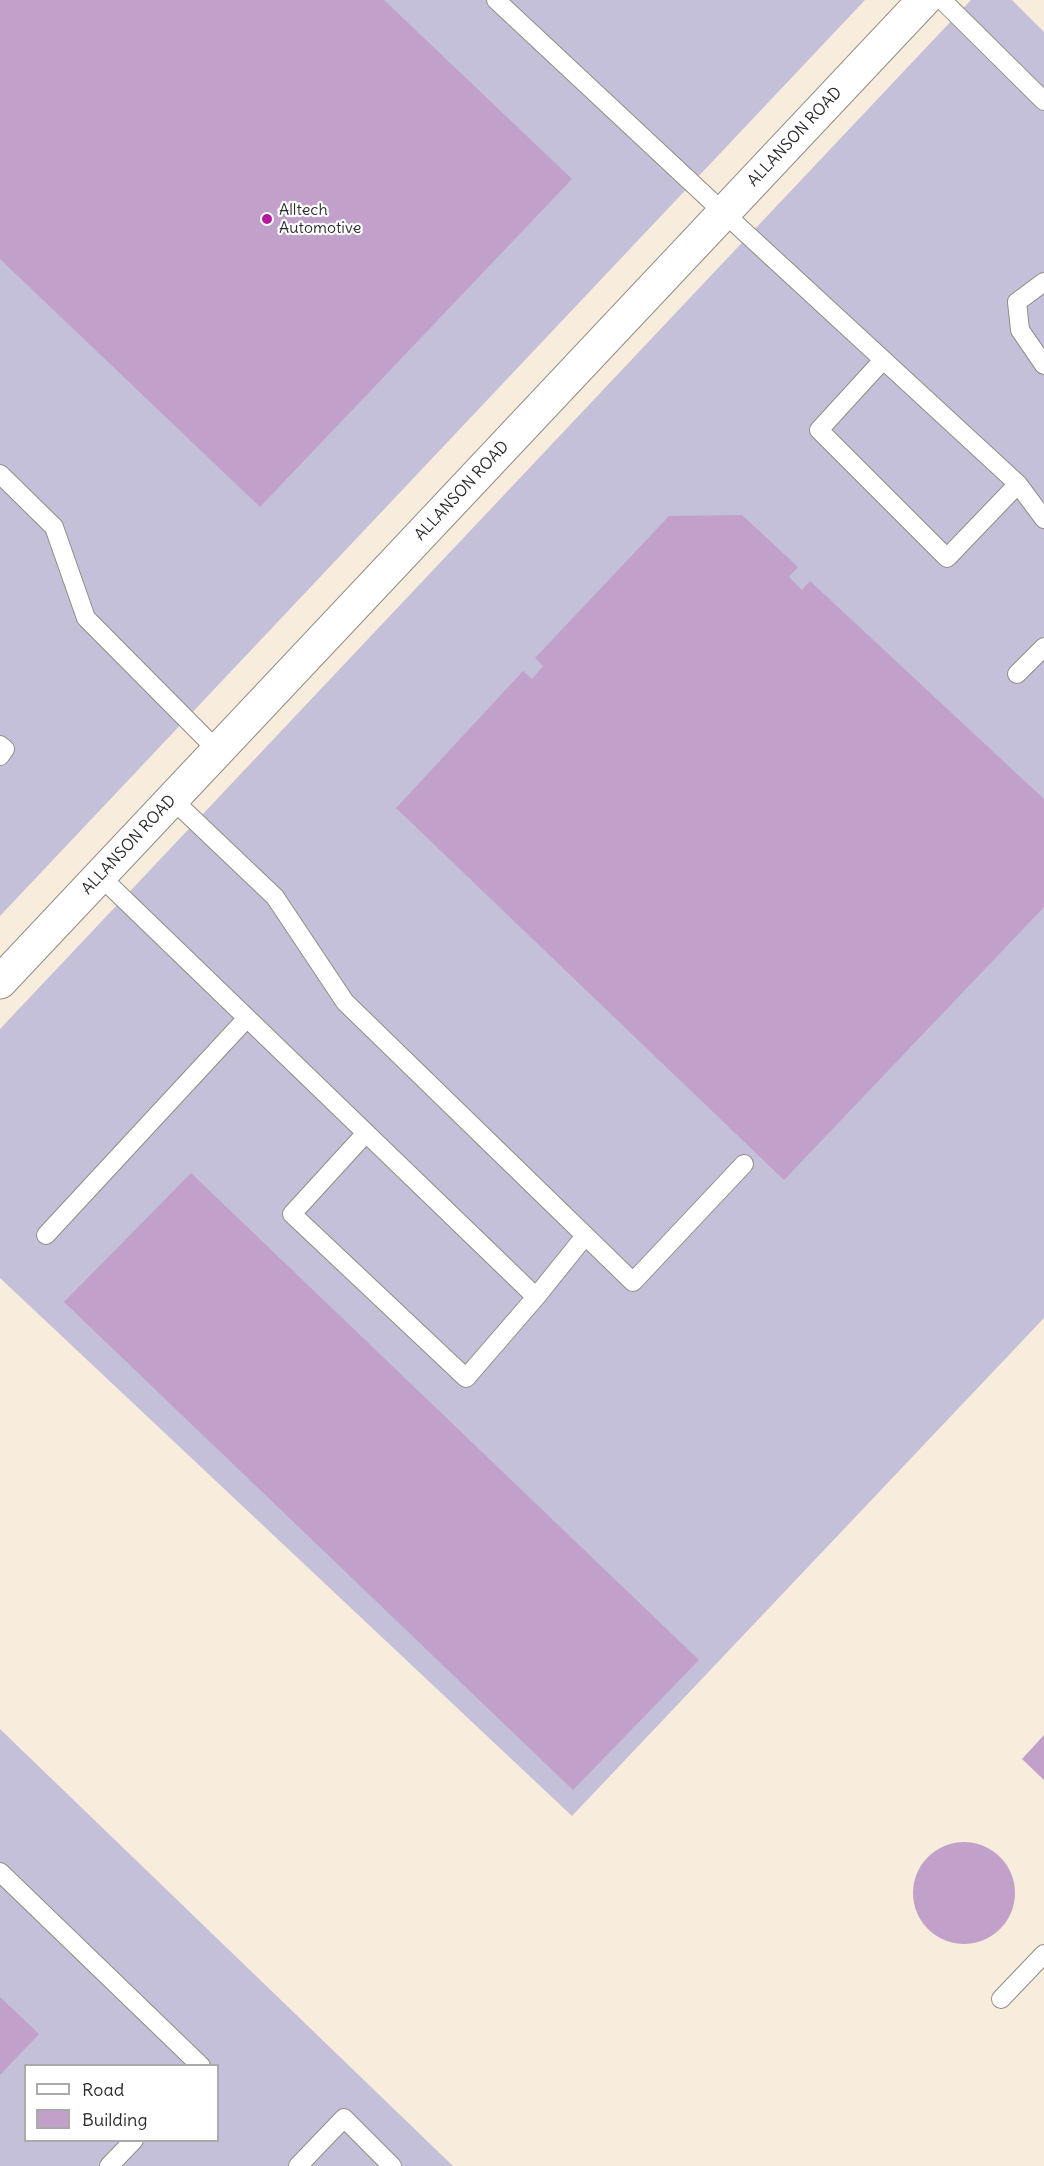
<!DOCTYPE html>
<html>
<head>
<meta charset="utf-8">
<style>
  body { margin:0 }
  #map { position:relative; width:1044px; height:2166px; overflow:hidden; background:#f8ecdc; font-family:Delius,sans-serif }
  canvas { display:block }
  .legend { position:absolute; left:24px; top:2064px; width:195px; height:78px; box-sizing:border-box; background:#fff; border:2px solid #aaa; margin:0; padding:8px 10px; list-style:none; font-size:18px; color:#2b2b2b }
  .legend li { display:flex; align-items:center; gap:12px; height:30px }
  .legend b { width:30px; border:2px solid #aaa }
</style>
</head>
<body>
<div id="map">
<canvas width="1044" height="2166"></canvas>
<ul class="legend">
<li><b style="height:8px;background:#fff"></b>Road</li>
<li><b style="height:16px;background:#c1a1c9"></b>Building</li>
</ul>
</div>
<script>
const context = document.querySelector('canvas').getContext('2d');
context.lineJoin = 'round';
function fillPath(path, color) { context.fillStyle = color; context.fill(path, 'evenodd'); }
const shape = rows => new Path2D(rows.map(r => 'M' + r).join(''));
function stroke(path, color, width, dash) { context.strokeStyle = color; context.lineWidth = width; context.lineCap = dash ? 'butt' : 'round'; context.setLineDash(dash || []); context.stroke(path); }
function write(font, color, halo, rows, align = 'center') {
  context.font = font + ' Delius,sans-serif'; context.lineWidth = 4.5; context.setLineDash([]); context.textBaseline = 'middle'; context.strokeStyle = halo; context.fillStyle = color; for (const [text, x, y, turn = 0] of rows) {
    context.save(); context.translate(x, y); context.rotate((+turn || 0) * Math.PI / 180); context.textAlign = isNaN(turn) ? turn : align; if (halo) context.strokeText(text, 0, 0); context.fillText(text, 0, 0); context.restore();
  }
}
const industrial = shape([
  [0,0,865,0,0,916],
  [971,0,1012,0,1044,32,1044,1318,572,1816,0,1278,0,1029],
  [0,1729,453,2166,0,2166],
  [26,2066,218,2066,218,2140,26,2140]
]);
const building = shape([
  [0,0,384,0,572,179,260,507,0,259],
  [742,515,798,567,789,577,802,590,810,581,1044,799,1044,907,784,1180,396,808,523,671,532,679,543,666,535,658,669,516],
  [191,1173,699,1660,573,1790,64,1302],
  [1044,1735,1044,1780,1022,1759],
  '913 1893a51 51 0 1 1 102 0a51 51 0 1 1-102 0Z',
  [0,1997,39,2034,0,2075]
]);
const service = shape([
  [496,0,724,213,1018,484,1044,519],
  [942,0,1044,101],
  [1044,282,1017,302,1020,330,1044,365],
  [883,360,819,430,947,558,1018,484],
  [0,474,54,527,86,618,218,751],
  [1017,674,1044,647],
  [0,745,5,749,0,756],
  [172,799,275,897,345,1002,633,1282,744,1164],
  [100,876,536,1297,585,1236],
  [366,1133,292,1214,466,1378,536,1297],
  [46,1235,247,1018],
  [0,1872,201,2066],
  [1001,1999,1044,1954],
  [109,2166,134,2140],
  [298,2166,344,2118,392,2166]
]);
const tertiary = shape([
  [0,982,924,0]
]);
const markers = [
  [267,219,6,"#b5179e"]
];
const streetNames = [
  ["ALLANSON ROAD",795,137,-47],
  ["ALLANSON ROAD",462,491,-47],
  ["ALLANSON ROAD",129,845,-47]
];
const poiNames = [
  ["Alltech",279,210],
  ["Automotive",279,228]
];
fillPath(industrial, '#c5c0da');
fillPath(building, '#c1a1c9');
stroke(service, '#928c84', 20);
stroke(tertiary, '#928c84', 35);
stroke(service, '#fff', 18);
stroke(tertiary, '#fff', 33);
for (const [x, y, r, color] of markers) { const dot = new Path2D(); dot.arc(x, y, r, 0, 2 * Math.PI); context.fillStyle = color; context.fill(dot); stroke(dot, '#fff', 2); }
write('16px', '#2b2b2b', '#fff', streetNames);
write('16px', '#2b2b2b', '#fff', poiNames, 'left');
</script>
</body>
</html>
